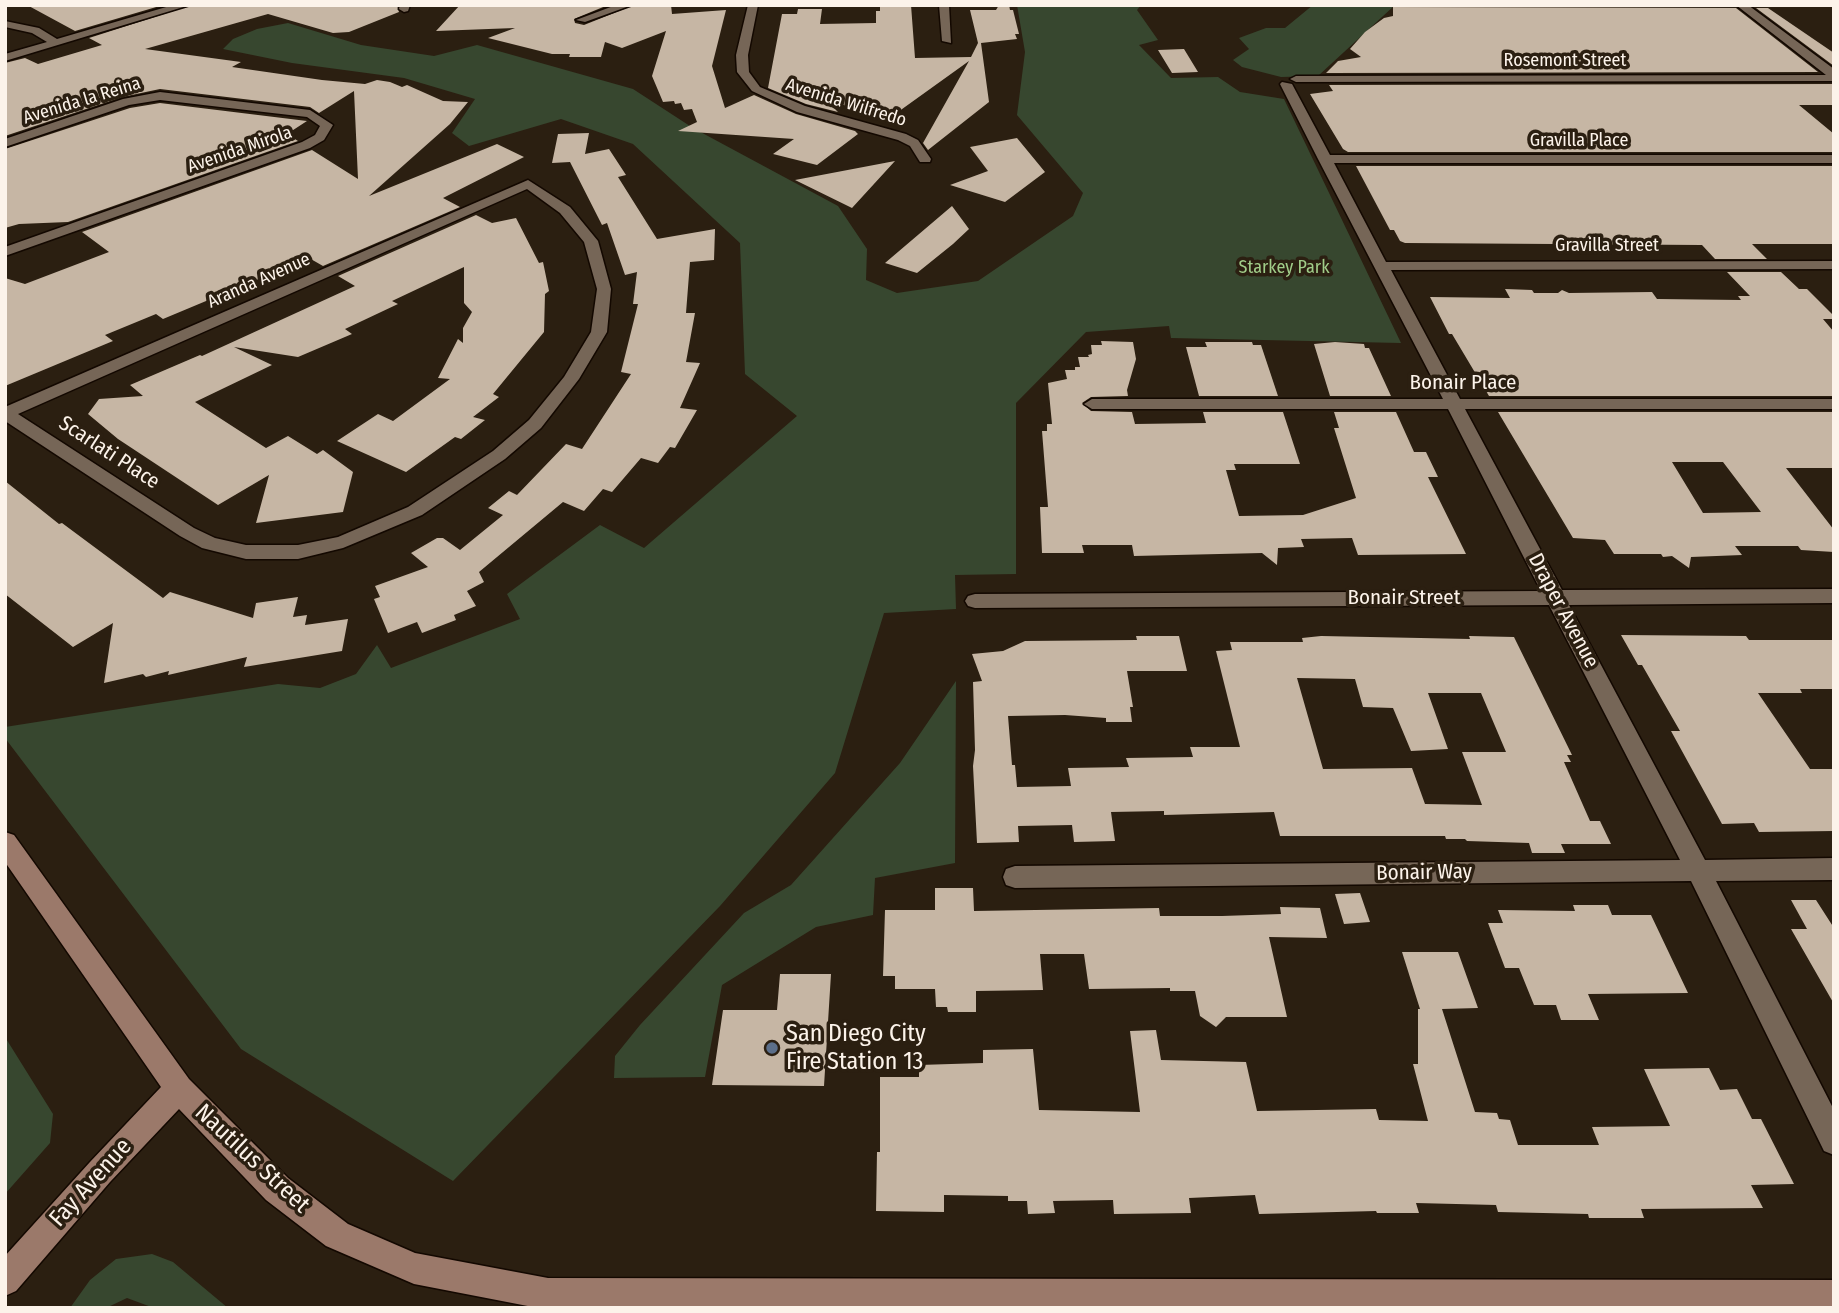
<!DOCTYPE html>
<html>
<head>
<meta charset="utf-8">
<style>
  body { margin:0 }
  #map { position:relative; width:1839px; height:1313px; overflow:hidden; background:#2b1f11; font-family:"Fira Sans Condensed",sans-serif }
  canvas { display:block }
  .frame { position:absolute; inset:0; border:7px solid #fcf3ea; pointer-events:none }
</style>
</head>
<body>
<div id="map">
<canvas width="1839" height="1313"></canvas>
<div class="frame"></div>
</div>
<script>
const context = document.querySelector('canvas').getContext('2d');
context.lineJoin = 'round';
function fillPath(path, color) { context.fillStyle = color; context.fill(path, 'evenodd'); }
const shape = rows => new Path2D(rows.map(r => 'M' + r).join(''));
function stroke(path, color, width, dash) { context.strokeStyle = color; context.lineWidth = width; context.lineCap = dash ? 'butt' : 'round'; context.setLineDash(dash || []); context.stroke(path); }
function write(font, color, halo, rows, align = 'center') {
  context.font = font + ' "Fira Sans Condensed",sans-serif'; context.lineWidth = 7; context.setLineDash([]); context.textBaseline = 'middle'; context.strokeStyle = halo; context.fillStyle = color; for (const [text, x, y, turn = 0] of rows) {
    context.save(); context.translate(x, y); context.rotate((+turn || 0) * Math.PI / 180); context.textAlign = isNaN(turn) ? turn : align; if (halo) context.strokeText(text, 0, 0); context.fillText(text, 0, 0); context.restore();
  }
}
const green = shape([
  [1017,5,1141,5,1137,10,1158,40,1139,45,1171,78,1218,77,1240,92,1284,99,1401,343,1171,338,1169,326,1086,332,1016,403,1016,574,955,575,956,609,884,613,835,773,720,906,453,1181,241,1049,5,738,5,727,278,684,320,688,356,674,377,645,391,668,520,619,507,594,600,525,644,548,797,416,745,374,740,243,633,144,561,119,469,146,452,133,475,99,404,78,292,63,223,49,233,39,257,29,288,23,361,45,434,56,477,45,633,89,693,128,838,206,867,249,866,280,897,293,978,281,1073,216,1083,193,1017,115,1025,52],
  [1313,5,1395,5,1318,76,1281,77,1242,67,1233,60,1249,49,1239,38,1266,28,1285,28],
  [956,681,955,863,875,878,873,915,816,927,722,985,705,1077,614,1078,615,1056,640,1025,744,913,791,885,900,763],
  [5,1037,53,1114,50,1143,5,1194],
  [152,1254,173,1262,228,1308,154,1308,127,1298,106,1308,70,1308,90,1280,116,1259]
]);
const building = shape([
  [27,5,163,5,75,31],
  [192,5,397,5,399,12,349,32,333,33,268,14,145,49,241,62,232,67,322,80,365,84,377,80,390,82,402,87,407,85,443,101,468,102,450,124,369,196,497,144,524,157,443,198,460,207,323,266,309,258,163,319,156,314,105,335,113,341,5,386,5,278,25,284,109,252,82,232,312,150,358,179,354,91,319,113,310,107,160,89,122,97,5,136,5,63,25,58,38,64,102,45,89,38],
  [460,5,608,5,574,19,575,23,584,25,634,5,671,5,672,14,726,10,712,66,725,108,754,95,796,114,855,131,858,134,817,165,773,154,794,139,678,131,697,122,692,109,684,110,681,103,675,104,674,101,663,102,652,76,666,31,622,48,605,42,601,57,569,57,570,54,552,54,488,38,515,28,436,31],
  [880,5,911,5,915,58,971,57,978,43,970,10,996,10,999,5,1009,5,1010,10,1013,10,1019,34,1015,34,1017,39,981,43,989,102,928,150,923,143,969,61,891,117,827,101,838,112,806,104,768,88,782,14,797,14,798,9,822,9,820,24,876,23,876,11,880,11],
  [1393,7,1736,8,1818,72,1326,73,1338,61,1361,57,1350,49,1365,32,1384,18,1393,16],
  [1756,8,1768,8,1834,53,1834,66],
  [1184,49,1198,72,1172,73,1158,50],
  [1834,84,1834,105,1799,105,1834,134,1834,152,1348,152,1343,149,1310,94,1333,91,1329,85],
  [160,103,307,121,287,134,298,141,68,222,19,224,5,228,5,149,130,108],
  [589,133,585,154,609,149,626,175,618,177,657,239,715,229,714,260,690,262,686,313,695,313,686,362,700,363,680,408,697,410,675,448,670,447,658,463,641,458,612,492,603,489,584,511,563,502,479,572,484,582,467,591,476,606,454,615,456,620,422,633,417,622,388,633,374,599,380,597,375,586,428,567,411,553,437,538,443,538,460,550,503,515,488,508,509,491,517,495,566,444,582,449,631,374,621,372,638,304,633,304,637,272,625,275,607,223,602,225,570,162,552,163,558,134],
  [1017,138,1045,172,1005,202,950,185,988,171,970,147],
  [895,161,852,208,795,180],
  [1356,166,1834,166,1834,244,1752,244,1767,259,1715,259,1702,245,1405,243,1400,241,1394,230,1390,230],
  [952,206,969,229,953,244,917,273,885,263],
  [476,215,492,223,516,218,539,263,543,262,549,291,545,294,544,332,493,394,499,397,473,417,485,420,461,439,455,437,406,472,337,441,378,414,393,421,450,379,438,378,458,339,463,343,463,328,472,312,464,303,464,267,392,301,398,304,345,329,352,334,298,357,234,347,272,365,195,402,266,448,288,436,317,454,323,450,353,472,343,512,256,523,269,475,218,505,118,439,88,414,99,399,143,396,130,385,200,355,202,356,355,286,338,276],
  [1727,272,1781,272,1799,289,1807,289,1834,316,1834,319,1823,319,1834,332,1834,396,1489,396,1452,334,1449,334,1430,297,1510,298,1505,289,1532,290,1534,293,1558,293,1562,290,1569,293,1652,292,1657,299,1741,300,1738,296,1750,296],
  [1101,341,1133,342,1136,359,1127,390,1128,396,1091,397,1082,403,1091,411,1132,412,1135,424,1206,423,1203,412,1283,412,1300,464,1234,464,1236,470,1226,470,1239,516,1303,515,1356,498,1334,428,1339,428,1334,412,1396,412,1414,452,1426,452,1438,477,1428,477,1466,554,1358,555,1352,538,1301,539,1304,547,1278,548,1277,565,1262,553,1134,556,1132,545,1082,545,1084,553,1042,553,1040,507,1048,507,1042,431,1047,431,1047,424,1052,424,1048,383,1067,379,1065,370,1075,370,1075,367,1080,367,1078,357,1089,357,1088,355,1092,354,1091,345,1102,345],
  [1205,342,1252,342,1253,345,1261,345,1278,396,1199,396,1186,347,1207,347],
  [1335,342,1364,344,1365,348,1369,348,1391,396,1330,396,1314,344],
  [1498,412,1834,412,1834,468,1786,468,1834,530,1834,552,1801,550,1798,546,1735,546,1742,555,1691,557,1689,568,1672,556,1663,557,1661,554,1614,554,1605,540,1573,538],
  [1672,462,1723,462,1761,512,1703,513],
  [5,481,59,524,62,523,163,598,170,592,253,618,256,603,298,597,293,617,307,615,305,625,348,619,342,651,244,667,247,657,168,675,169,671,146,677,143,674,104,683,113,623,73,647,5,594],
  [1621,635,1746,636,1749,640,1834,640,1834,689,1800,689,1802,693,1758,693,1810,769,1834,769,1834,831,1759,832,1754,823,1722,824,1671,731,1680,731,1642,665,1638,665],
  [1136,636,1179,636,1187,671,1127,671,1133,707,1130,707,1132,722,1106,722,1106,718,1065,715,1008,716,1012,765,1015,765,1017,787,1071,786,1068,768,1129,767,1126,758,1193,757,1190,747,1240,747,1216,651,1232,650,1230,642,1303,642,1302,638,1321,636,1470,639,1469,636,1514,637,1572,755,1567,755,1571,762,1564,762,1590,821,1600,821,1611,844,1561,844,1565,853,1532,853,1529,843,1467,841,1465,839,1446,839,1445,836,1280,836,1274,812,1164,815,1164,811,1111,812,1115,841,1074,842,1072,825,1018,826,1019,842,977,843,973,766,975,750,973,682,982,681,972,654,1003,651,1025,641,1137,640],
  [1297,678,1355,679,1363,707,1393,708,1411,751,1448,749,1428,693,1481,693,1506,752,1462,752,1482,805,1425,804,1412,768,1323,769],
  [935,888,973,888,974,911,1159,908,1160,916,1222,916,1281,914,1280,907,1320,908,1327,938,1269,937,1287,1017,1226,1017,1216,1027,1200,1016,1195,991,1170,991,1170,988,1089,989,1084,954,1040,954,1043,990,976,991,976,1012,948,1012,947,1007,936,1007,935,989,895,989,895,976,883,976,885,910,935,910],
  [1360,893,1370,922,1344,924,1335,894],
  [1791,900,1816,900,1834,928,1834,1004,1791,929,1807,929],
  [1573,905,1608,905,1612,915,1651,915,1688,993,1588,994,1599,1020,1561,1020,1556,1005,1534,1005,1519,968,1505,968,1488,923,1503,923,1498,910,1575,911],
  [1402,952,1458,952,1478,1008,1442,1009,1475,1112,1497,1113,1499,1119,1510,1120,1518,1145,1599,1145,1592,1127,1670,1126,1644,1069,1709,1068,1720,1090,1737,1089,1752,1119,1761,1119,1794,1184,1751,1185,1763,1208,1641,1209,1644,1218,1589,1218,1588,1214,1498,1212,1496,1205,1416,1203,1419,1213,1377,1213,1376,1211,1259,1214,1255,1195,1189,1198,1191,1213,1114,1214,1113,1200,1053,1201,1055,1213,1028,1214,1027,1201,1008,1201,1008,1196,944,1195,944,1212,876,1211,877,1152,880,1152,880,1077,919,1077,919,1065,983,1063,983,1050,1033,1049,1039,1110,1140,1112,1130,1031,1156,1030,1161,1060,1246,1062,1257,1111,1376,1109,1379,1120,1428,1121,1413,1064,1418,1064,1418,1009,1420,1009],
  [780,974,831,974,824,1086,712,1085,723,1010,777,1010]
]);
const street = shape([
  [173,5,190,5,5,61,5,54,47,42,32,33,5,27,5,21,39,28,57,39,173,5],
  [400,5,410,5,408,11,404,12,399,9,400,5],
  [616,5,632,5,585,22,576,20,616,5],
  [748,5,758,5,748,55,749,72,760,87,805,106,906,134,918,140,931,159,930,162,920,162,910,146,898,140,797,112,752,91,737,72,736,55,748,5],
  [939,5,949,5,951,43,942,41,939,5],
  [1736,5,1748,5,1834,69,1834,81,1296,82,1290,79,1296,76,1826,75,1736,5],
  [1282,82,1292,84,1330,155,1834,155,1834,163,1334,163,1386,262,1834,261,1834,269,1391,270,1460,399,1834,399,1834,409,1465,409,1562,590,1834,589,1834,603,1569,605,1705,860,1834,858,1834,880,1716,881,1834,1110,1834,1155,1824,1151,1691,881,1015,888,1006,885,1003,877,1006,869,1015,866,1680,860,1549,605,975,608,968,606,965,601,968,596,975,594,1541,591,1448,409,1092,409,1084,404,1092,399,1443,399,1318,159,1280,84,1282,82],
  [160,92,310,110,333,125,324,140,310,148,5,256,5,247,302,142,315,135,320,126,307,117,160,100,129,105,5,147,5,139,123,99,160,92],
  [528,180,570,207,598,241,611,289,607,332,579,379,541,428,505,459,422,515,343,548,298,559,246,559,202,548,180,536,5,421,5,407,528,180],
  [527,189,560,213,584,242,597,289,591,332,564,377,529,420,493,451,408,507,338,537,298,545,246,545,215,538,194,528,18,414,527,189]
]);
const secondary = shape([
  [5,832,14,835,189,1079,288,1178,348,1224,415,1253,548,1278,1834,1280,1834,1308,538,1308,414,1284,326,1246,266,1200,179,1109,110,1182,16,1291,5,1296,5,1256,90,1162,161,1087,5,862,5,832]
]);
const markers = [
  [772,1048,7,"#5c6f8a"]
];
const farStreetnames = [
  ["Rosemont Street",1565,61],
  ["Avenida la Reina",82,101,-17],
  ["Avenida Wilfredo",846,103,17],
  ["Gravilla Place",1579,141],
  ["Avenida Mirola",240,150,-19],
  ["Gravilla Street",1607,246],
  ["Aranda Avenue",259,281,-24]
];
const farParknames = [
  ["Starkey Park",1284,268]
];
const streetNames = [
  ["Bonair Place",1463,383],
  ["Scarlati Place",109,453,33],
  ["Bonair Street",1404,598],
  ["Draper Avenue",1563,611,62],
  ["Bonair Way",1424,873,-1]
];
const nearPoinames = [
  ["San Diego City",786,1034],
  ["Fire Station 13",786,1062]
];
const nearStreetnames = [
  ["Nautilus Street",252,1159,43],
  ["Fay Avenue",91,1183,-48]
];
fillPath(green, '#37472f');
fillPath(building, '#c6b6a4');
stroke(street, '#130800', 3);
stroke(secondary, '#130800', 3);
fillPath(street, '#766657');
fillPath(secondary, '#9b796a');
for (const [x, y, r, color] of markers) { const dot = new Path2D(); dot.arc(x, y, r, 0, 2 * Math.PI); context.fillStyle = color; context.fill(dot); stroke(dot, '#2b1f11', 2.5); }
write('18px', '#fcf3ea', '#2b1f11', farStreetnames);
write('18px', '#a1cd89', '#2b1f11', farParknames);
write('21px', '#fcf3ea', '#2b1f11', streetNames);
write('24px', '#fcf3ea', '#2b1f11', nearPoinames, 'left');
write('24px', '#fcf3ea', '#2b1f11', nearStreetnames);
</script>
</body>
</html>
